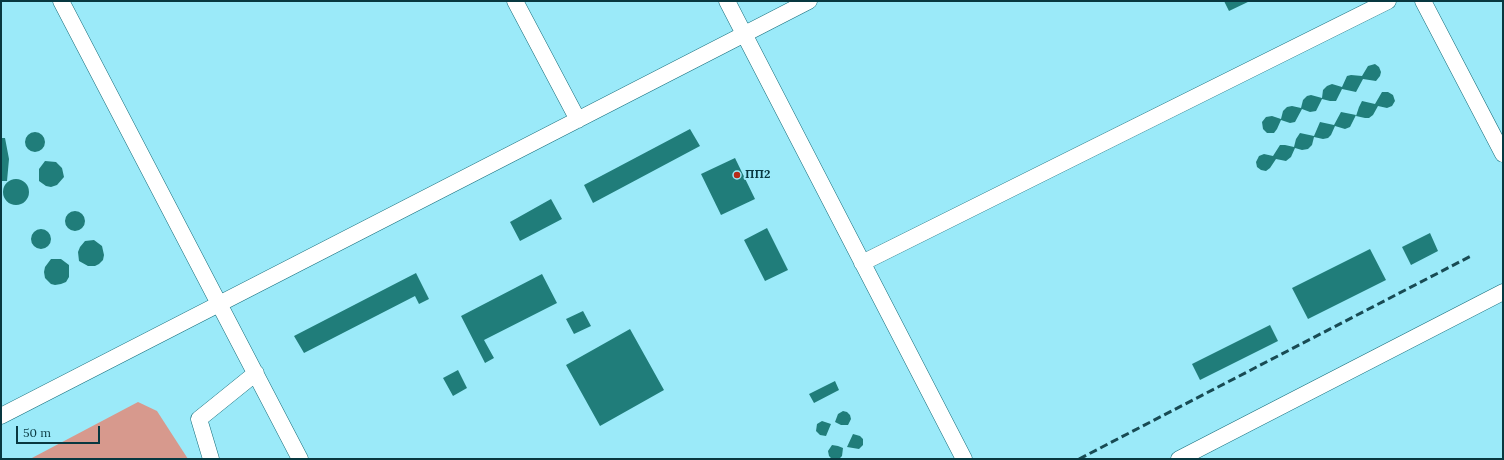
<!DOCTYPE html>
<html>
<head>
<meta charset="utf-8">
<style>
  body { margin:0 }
  #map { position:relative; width:1504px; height:460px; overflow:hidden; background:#9beaf9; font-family:Lora,serif }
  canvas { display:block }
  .frame { position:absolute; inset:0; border:2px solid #083840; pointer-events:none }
  .scale { position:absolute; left:16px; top:426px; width:84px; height:18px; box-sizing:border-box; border:2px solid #083840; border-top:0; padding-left:5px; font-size:12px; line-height:14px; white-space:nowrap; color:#083840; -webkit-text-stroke:3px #9beaf9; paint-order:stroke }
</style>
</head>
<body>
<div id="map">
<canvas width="1504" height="460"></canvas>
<div class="frame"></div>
<div class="scale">50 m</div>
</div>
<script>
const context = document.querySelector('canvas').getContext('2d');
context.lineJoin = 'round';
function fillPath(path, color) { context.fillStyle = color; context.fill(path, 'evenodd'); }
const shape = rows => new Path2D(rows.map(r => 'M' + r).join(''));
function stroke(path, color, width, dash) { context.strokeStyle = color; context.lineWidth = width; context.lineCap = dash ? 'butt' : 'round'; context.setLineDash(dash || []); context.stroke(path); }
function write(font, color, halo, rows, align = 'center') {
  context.font = font + ' Lora,serif'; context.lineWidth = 4; context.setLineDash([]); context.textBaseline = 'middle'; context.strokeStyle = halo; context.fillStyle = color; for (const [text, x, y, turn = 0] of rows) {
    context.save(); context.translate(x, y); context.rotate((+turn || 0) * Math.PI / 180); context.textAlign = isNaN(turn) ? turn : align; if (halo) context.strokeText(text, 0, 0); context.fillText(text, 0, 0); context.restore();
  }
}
const green = shape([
  [138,402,157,411,188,459,30,459]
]);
const building = shape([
  [1224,1,1250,1,1229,11],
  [1375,64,1379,67,1381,72,1380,76,1376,81,1363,79,1356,92,1342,89,1336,101,1330,101,1322,99,1316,111,1310,112,1302,109,1295,122,1290,123,1281,120,1277,129,1274,133,1267,133,1263,129,1262,122,1266,117,1272,116,1281,119,1283,111,1287,107,1292,106,1301,108,1303,100,1307,96,1311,95,1322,98,1323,90,1327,86,1332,84,1342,87,1347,76,1351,75,1362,76,1368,66],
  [1382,92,1388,92,1393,95,1395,101,1392,106,1387,108,1378,106,1373,115,1369,118,1365,118,1356,116,1359,107,1362,101,1375,104],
  [1341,112,1356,115,1350,127,1345,129,1335,126,1331,135,1328,138,1323,139,1314,137,1312,145,1308,149,1302,150,1295,148,1291,157,1286,161,1276,159,1270,168,1266,171,1261,170,1257,167,1256,162,1259,156,1264,154,1273,156,1280,145,1285,145,1294,147,1296,139,1300,133,1314,136,1320,122,1334,125],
  [690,129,700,146,593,203,584,185],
  '25 142a10 10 0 1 1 20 0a10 10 0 1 1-20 0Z',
  [1,138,5,138,9,159,7,181,1,181],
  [735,158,755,199,721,215,701,174],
  [45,161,56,162,62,168,64,177,57,185,51,187,46,186,39,181,39,169],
  '3 192a13 13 0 1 1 26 0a13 13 0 1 1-26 0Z',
  [551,199,562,219,520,241,510,222],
  '65 221a10 10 0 1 1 20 0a10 10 0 1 1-20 0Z',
  [767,228,788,270,765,281,744,240],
  '31 239a10 10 0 1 1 20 0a10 10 0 1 1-20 0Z',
  [1430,233,1438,251,1411,265,1402,247],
  [94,240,102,246,104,255,103,260,99,264,95,266,88,266,79,261,78,252,80,247,85,241],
  [1370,249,1386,280,1308,319,1292,288],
  [51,259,61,259,69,265,69,277,66,282,61,284,55,285,51,284,45,278,44,272,45,267],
  [416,273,429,299,419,304,415,296,304,353,294,336],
  [542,274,557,303,484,340,494,358,485,363,461,316],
  [583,311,591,326,574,334,566,319],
  [1270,325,1278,341,1200,380,1192,364],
  [630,329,664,390,600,426,566,365],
  [458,370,467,388,453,396,443,378],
  [835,381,839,390,814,403,809,394],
  [843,411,847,412,850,415,851,419,848,425,841,425,835,422,838,414],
  [822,421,831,424,826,436,820,435,816,431,817,424],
  [853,434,860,436,863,439,863,445,859,449,847,447],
  [832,445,838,446,843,448,842,456,839,459,832,459,829,456,828,451]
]);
const minor = shape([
  [61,1,300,459],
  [515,1,578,120],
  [727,1,964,459],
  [1423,1,1503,154],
  [862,263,1388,1],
  [1,416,809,1],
  [211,459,199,419,256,373],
  [1179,459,1503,292]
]);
const rail = shape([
  [1079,459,1471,256]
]);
const markers = [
  [737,175,4,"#b82c19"]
];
const poiNames = [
  ["ПП2",745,175]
];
fillPath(green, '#d7998d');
fillPath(building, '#207d7a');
stroke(minor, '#136c7a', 17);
stroke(minor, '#fff', 16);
stroke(rail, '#184b54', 3, [8, 4]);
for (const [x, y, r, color] of markers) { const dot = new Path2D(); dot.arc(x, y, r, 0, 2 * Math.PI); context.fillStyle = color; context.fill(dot); stroke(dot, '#9beaf9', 1.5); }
write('bold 12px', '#083840', '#9beaf9', poiNames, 'left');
</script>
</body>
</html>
